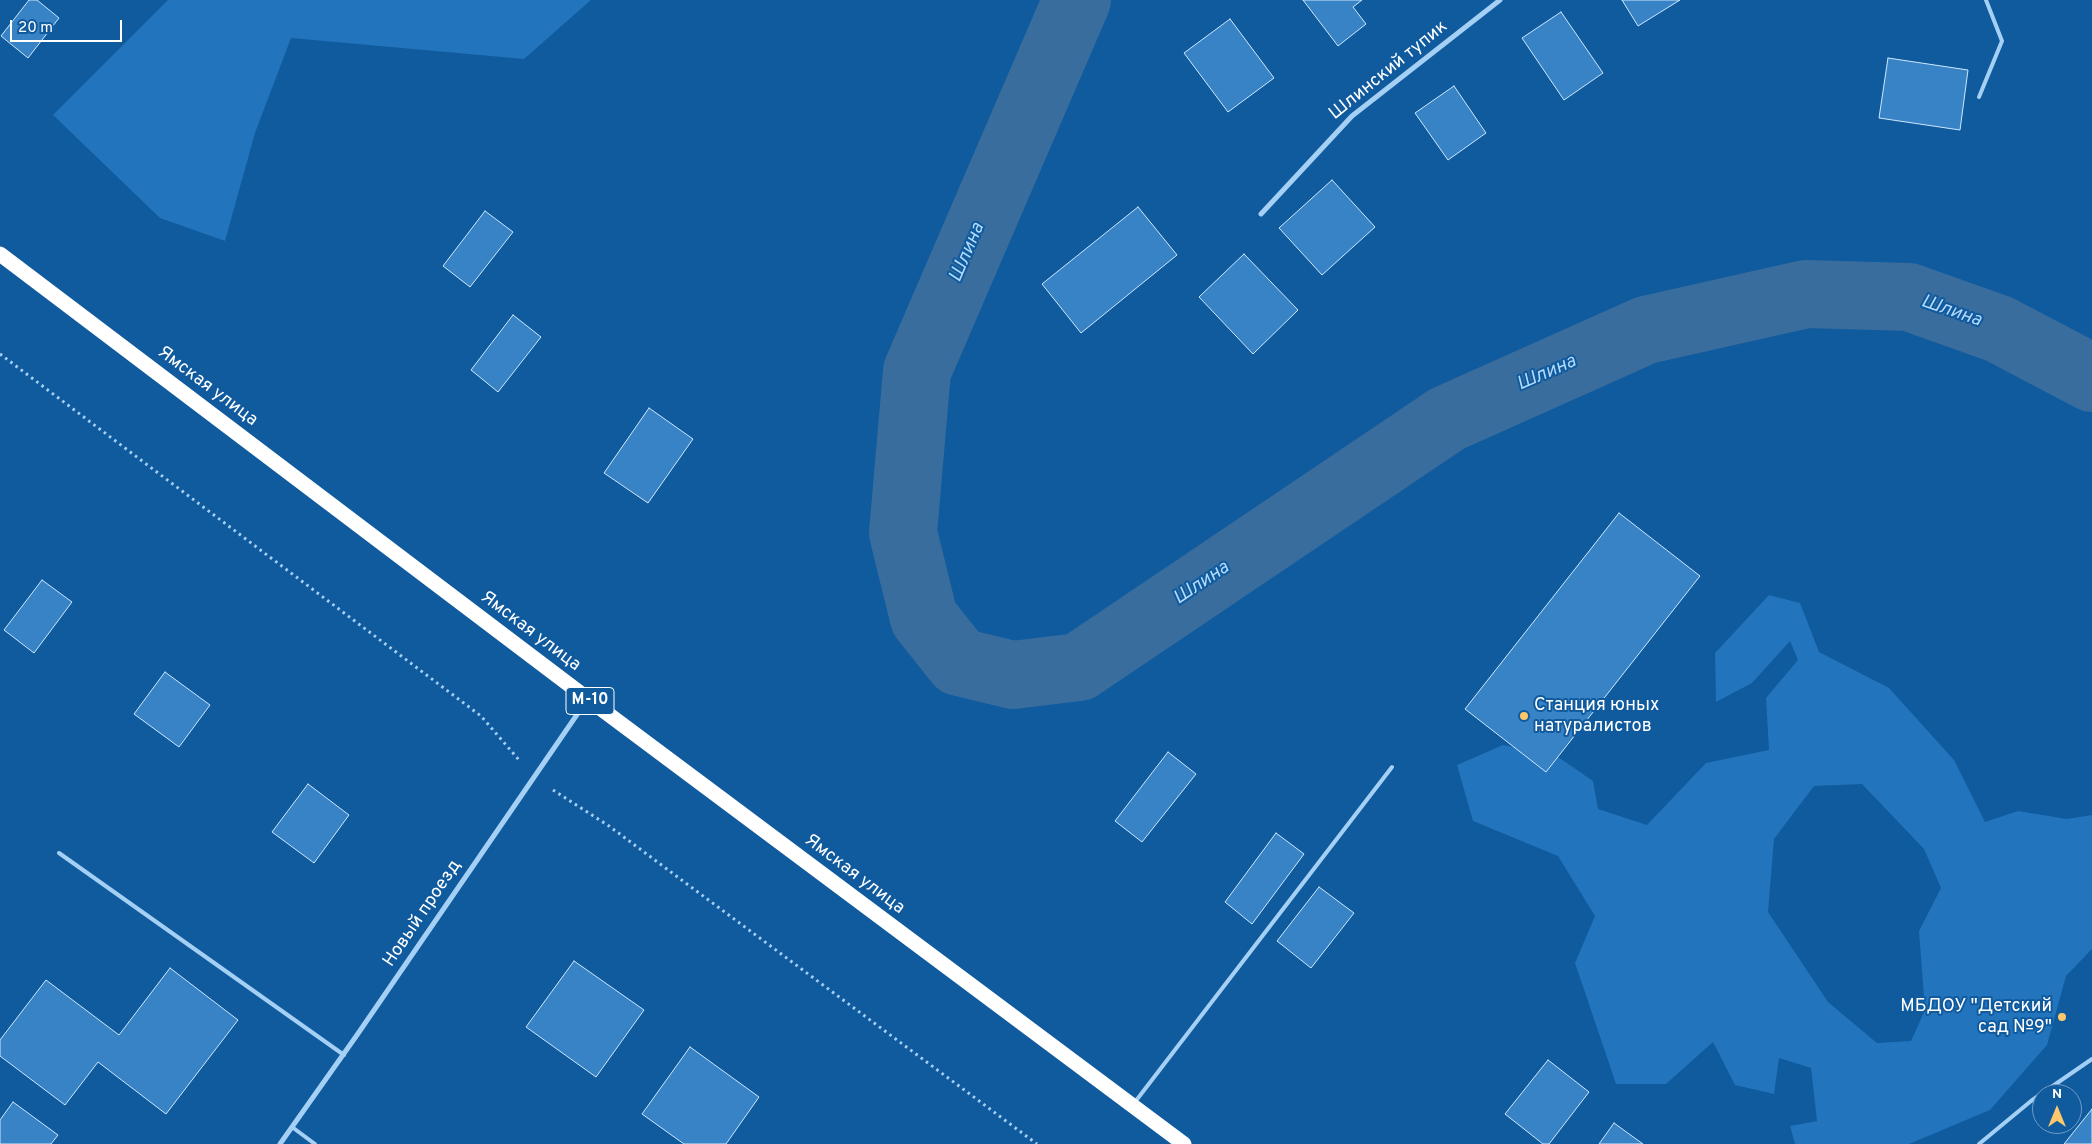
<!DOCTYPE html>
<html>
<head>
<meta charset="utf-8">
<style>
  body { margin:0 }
  #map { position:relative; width:2092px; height:1144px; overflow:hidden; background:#105a9e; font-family:Overpass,sans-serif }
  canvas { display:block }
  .north { position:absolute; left:2032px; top:1084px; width:50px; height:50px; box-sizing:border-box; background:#105a9e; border:1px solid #709cc5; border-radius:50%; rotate:0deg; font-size:14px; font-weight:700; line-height:20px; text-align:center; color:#fff }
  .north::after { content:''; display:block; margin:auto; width:18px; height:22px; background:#ffc86a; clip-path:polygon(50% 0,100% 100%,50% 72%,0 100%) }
  .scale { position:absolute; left:10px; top:20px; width:112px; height:22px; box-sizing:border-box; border:2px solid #fff; border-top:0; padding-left:6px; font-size:15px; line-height:18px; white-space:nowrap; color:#fff; -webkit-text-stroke:4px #105a9e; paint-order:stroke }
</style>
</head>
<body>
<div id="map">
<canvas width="2092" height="1144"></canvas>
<div class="north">N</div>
<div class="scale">20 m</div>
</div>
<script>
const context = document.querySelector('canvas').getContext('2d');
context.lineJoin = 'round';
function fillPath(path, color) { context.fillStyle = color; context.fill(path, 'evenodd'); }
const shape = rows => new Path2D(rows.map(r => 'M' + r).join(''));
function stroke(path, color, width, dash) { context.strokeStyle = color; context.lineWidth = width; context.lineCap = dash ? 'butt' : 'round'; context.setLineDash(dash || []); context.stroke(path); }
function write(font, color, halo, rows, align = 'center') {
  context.font = font + ' Overpass,sans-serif'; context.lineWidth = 4; context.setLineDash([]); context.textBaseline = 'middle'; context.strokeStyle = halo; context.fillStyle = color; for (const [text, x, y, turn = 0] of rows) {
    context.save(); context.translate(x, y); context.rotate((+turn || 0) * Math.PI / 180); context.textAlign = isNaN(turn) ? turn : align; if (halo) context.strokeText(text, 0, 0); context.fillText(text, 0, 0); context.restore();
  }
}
const green = shape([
  [168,0,591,0,524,59,291,38,255,133,225,241,160,218,53,115],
  [1769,595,1800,603,1819,652,1889,688,1954,760,1985,822,2018,811,2067,819,2092,815,2092,949,2066,976,2047,1045,1990,1110,1909,1144,1795,1144,1790,1126,1817,1121,1811,1068,1779,1058,1774,1094,1735,1085,1713,1042,1666,1084,1616,1084,1575,963,1595,916,1558,856,1473,821,1457,765,1503,745,1558,757,1593,781,1598,809,1647,825,1706,763,1769,750,1766,698,1798,660,1790,641,1752,683,1716,702,1715,653],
  [1862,784,1924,849,1941,888,1919,931,1925,1010,1911,1041,1877,1043,1828,1002,1768,912,1774,839,1814,786]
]);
const river = shape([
  [1077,0,917,371,903,533,924,618,959,662,1013,675,1079,667,1447,419,1646,330,1806,294,1909,297,1999,329,2092,378]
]);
const building = shape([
  [29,0,37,0,59,18,28,58,1,36,29,0],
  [1303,0,1362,0,1353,7,1366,24,1338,46,1303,0],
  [1622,0,1680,0,1638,26,1622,0],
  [1561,12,1603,73,1564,100,1522,38,1561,12],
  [1230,19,1274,78,1228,112,1184,53,1230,19],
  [1888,58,1968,70,1960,130,1879,118,1888,58],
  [1454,86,1486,133,1448,160,1415,113,1454,86],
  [1332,180,1375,227,1322,275,1279,228,1332,180],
  [1138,207,1177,255,1081,333,1042,284,1138,207],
  [485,211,513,232,470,287,443,266,485,211],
  [1244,254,1298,310,1253,354,1199,297,1244,254],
  [513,315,541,337,498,392,471,370,513,315],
  [649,408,693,439,648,503,604,473,649,408],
  [1619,513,1700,576,1546,772,1465,709,1619,513],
  [42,580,72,602,34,653,4,630,42,580],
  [165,672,210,705,179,747,134,714,165,672],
  [1168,752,1196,774,1142,842,1115,821,1168,752],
  [308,784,349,815,314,863,272,832,308,784],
  [1276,833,1304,854,1252,924,1225,902,1276,833],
  [1319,887,1354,913,1311,968,1277,941,1319,887],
  [574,961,644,1010,596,1077,526,1027,574,961],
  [170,968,238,1020,166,1114,98,1062,65,1105,0,1056,0,1040,46,980,119,1035,170,968],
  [690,1047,759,1097,726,1144,684,1144,642,1114,690,1047],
  [1548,1060,1589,1092,1549,1144,1543,1144,1505,1114,1548,1060],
  [13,1102,58,1135,51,1144,0,1144,0,1120,13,1102],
  [2092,1109,2092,1144,2064,1144,2092,1109],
  [1614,1123,1643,1144,1599,1144,1614,1123]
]);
const path = shape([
  [0,354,481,716,519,760],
  [553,790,609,826,1037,1144]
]);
const lane = shape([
  [1979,97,2002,41,1986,0],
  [59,853,344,1055],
  [1135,1102,1392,767],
  [292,1127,315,1144],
  [1979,1144,2031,1101,2092,1059]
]);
const street = shape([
  [1261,214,1352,116,1500,0],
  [280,1144,357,1035,587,700]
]);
const highway = shape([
  [0,254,588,699,1184,1144]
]);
const markers = [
  [1524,716,5,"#ffc86a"],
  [2062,1017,5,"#ffc86a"]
];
const shields = [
  [590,701,48]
];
const shieldNames = [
  ["М-10",590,701]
];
const streetNames = [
  ["Шлинский тупик",1389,71,-39],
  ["Ямская улица",207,387,37],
  ["Ямская улица",530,632,37],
  ["Ямская улица",854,875,37],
  ["Новый проезд",423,914,-56]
];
const poiNames = [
  ["Станция юных",1534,706],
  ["натуралистов",1534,727],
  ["МБДОУ \"Детский",2052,1007,"right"],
  ["сад №9\"",2052,1028,"right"]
];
const waterNames = [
  ["Шлина",968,253,-67],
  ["Шлина",1951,312,19],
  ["Шлина",1547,374,-24],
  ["Шлина",1202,584,-34]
];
fillPath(green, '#2274bc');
stroke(river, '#386d9e', 68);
fillPath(building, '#3883c5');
stroke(building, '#cee8fe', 1);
stroke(path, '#a5d0f5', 3, [2.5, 4]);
stroke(lane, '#a5d0f5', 4);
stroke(street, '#a5d0f5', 5);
stroke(highway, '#fff', 15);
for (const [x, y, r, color] of markers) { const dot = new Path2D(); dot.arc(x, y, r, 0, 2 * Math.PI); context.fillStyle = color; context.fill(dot); stroke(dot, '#105a9e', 2); }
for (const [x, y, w] of shields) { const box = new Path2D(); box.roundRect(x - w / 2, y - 13.5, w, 27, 4); context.fillStyle = '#105a9e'; context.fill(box); stroke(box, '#fff', 1); }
write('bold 16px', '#fff', null, shieldNames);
write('18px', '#fff', '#105a9e', streetNames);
write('18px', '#fff', '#105a9e', poiNames, 'left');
write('italic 19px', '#b2dafc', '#105a9e', waterNames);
</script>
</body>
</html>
